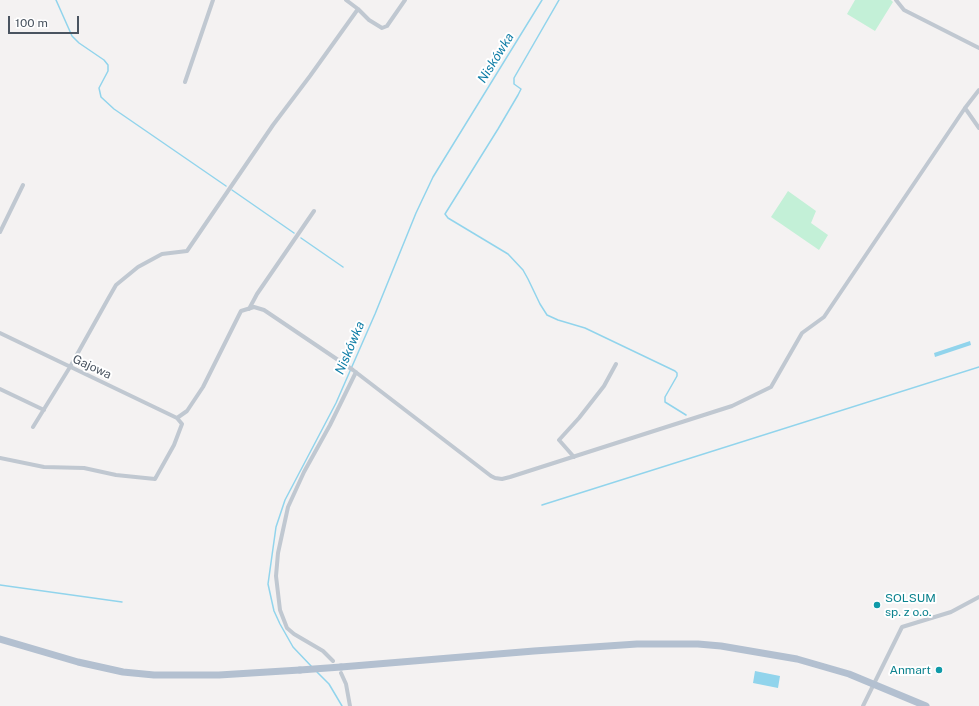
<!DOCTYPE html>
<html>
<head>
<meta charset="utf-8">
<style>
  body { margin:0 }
  #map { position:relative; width:979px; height:706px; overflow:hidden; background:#f4f2f2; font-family:"Public Sans",sans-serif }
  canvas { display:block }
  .scale { position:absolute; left:8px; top:16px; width:71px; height:18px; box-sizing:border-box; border:2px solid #4a5460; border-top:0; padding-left:5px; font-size:12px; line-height:14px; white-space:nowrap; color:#4a5460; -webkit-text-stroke:3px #fff; paint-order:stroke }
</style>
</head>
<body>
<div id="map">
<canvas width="979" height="706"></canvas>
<div class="scale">100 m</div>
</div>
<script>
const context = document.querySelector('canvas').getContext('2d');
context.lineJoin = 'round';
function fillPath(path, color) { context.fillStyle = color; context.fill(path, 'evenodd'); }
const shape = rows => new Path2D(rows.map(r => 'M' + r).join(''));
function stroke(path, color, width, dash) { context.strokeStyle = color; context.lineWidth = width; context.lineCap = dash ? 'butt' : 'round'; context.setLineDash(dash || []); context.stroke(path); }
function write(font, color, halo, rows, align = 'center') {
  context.font = font + ' "Public Sans",sans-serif'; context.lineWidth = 4; context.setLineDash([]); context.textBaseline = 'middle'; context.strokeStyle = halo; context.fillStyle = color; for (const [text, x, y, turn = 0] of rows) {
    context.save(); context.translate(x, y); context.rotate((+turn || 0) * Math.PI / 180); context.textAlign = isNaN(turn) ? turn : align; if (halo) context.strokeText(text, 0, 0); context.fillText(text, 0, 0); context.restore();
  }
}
const green = shape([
  [855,0,891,0,893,2,875,31,847,14],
  [788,191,816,211,811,223,828,235,819,250,771,217]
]);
const water = shape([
  [970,341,971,345,935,357,934,353],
  [755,671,780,676,778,688,753,683]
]);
const stream = shape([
  [56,0,72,36,79,43,104,60,108,65,108,71,99,88,101,97,114,109,226,186],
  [559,0,514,78,514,84,521,89,518,95,498,129,445,214,448,218,508,254,523,270,528,279,540,304,547,315,558,320,585,328,675,371,677,373,677,376,665,397,665,402,686,415],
  [232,190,294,233],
  [301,238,343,267],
  [542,505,979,367],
  [0,585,122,602],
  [312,667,293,647,280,624,274,611,268,584,276,527,285,500,336,403,375,314,416,213,433,177,542,0],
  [317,672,329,684,342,706]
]);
const minor = shape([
  [346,0,358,9],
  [896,0,904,10,979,48],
  [185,82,213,0],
  [965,108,979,128],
  [0,232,23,185],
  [249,309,257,294,314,211],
  [0,333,177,418,182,424,174,445,155,479,116,475,84,468,44,467,0,458],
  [0,389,44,410],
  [177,418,187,411,203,387,241,311,254,307,264,310,353,370,491,476,495,478,502,479,510,477,732,406,771,387,802,333,824,317,965,108,979,90],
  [33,427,70,367,108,299,116,285,138,267,162,254,187,251,273,125,310,76,358,9,369,20,382,28,387,26,405,0],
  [574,457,559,440,579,418,604,386,616,364],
  [333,661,323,651,294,634,287,628,280,610,276,576,278,553,288,507,304,472,330,425,356,372],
  [341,673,346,684,350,706],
  [863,706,902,627,951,612,979,597]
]);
const primary = shape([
  [0,639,78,662,123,672,154,675,219,675,300,670],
  [341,667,534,651,637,644,698,644,721,646,797,659,849,674,926,706]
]);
const primaryBridge = shape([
  [300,670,341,667]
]);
const markers = [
  [877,605,4,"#0f9aa8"],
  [939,670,4,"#0f9aa8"]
];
const streetNames = [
  ["Gajowa",92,367,25]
];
const cultureNames = [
  ["SOLSUM",885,598],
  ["sp. z o.o.",885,612],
  ["Anmart",931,670,"right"]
];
const waterNames = [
  ["Niskówka",496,58,-58],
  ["Niskówka",350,348,-67]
];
fillPath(green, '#c3f0d7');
fillPath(water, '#91d4ec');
stroke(stream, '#91d4ec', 1.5);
stroke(minor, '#c0c8d1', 4);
stroke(primary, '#b3c0d0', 7);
stroke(primaryBridge, '#b3c0d0', 7);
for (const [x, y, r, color] of markers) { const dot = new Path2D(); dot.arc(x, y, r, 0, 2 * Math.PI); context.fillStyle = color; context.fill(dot); stroke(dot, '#fff', 1.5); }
write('12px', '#4a5460', '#fff', streetNames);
write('12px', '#0d838f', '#fff', cultureNames, 'left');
write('italic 13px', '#0e7da6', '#fff', waterNames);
</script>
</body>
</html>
